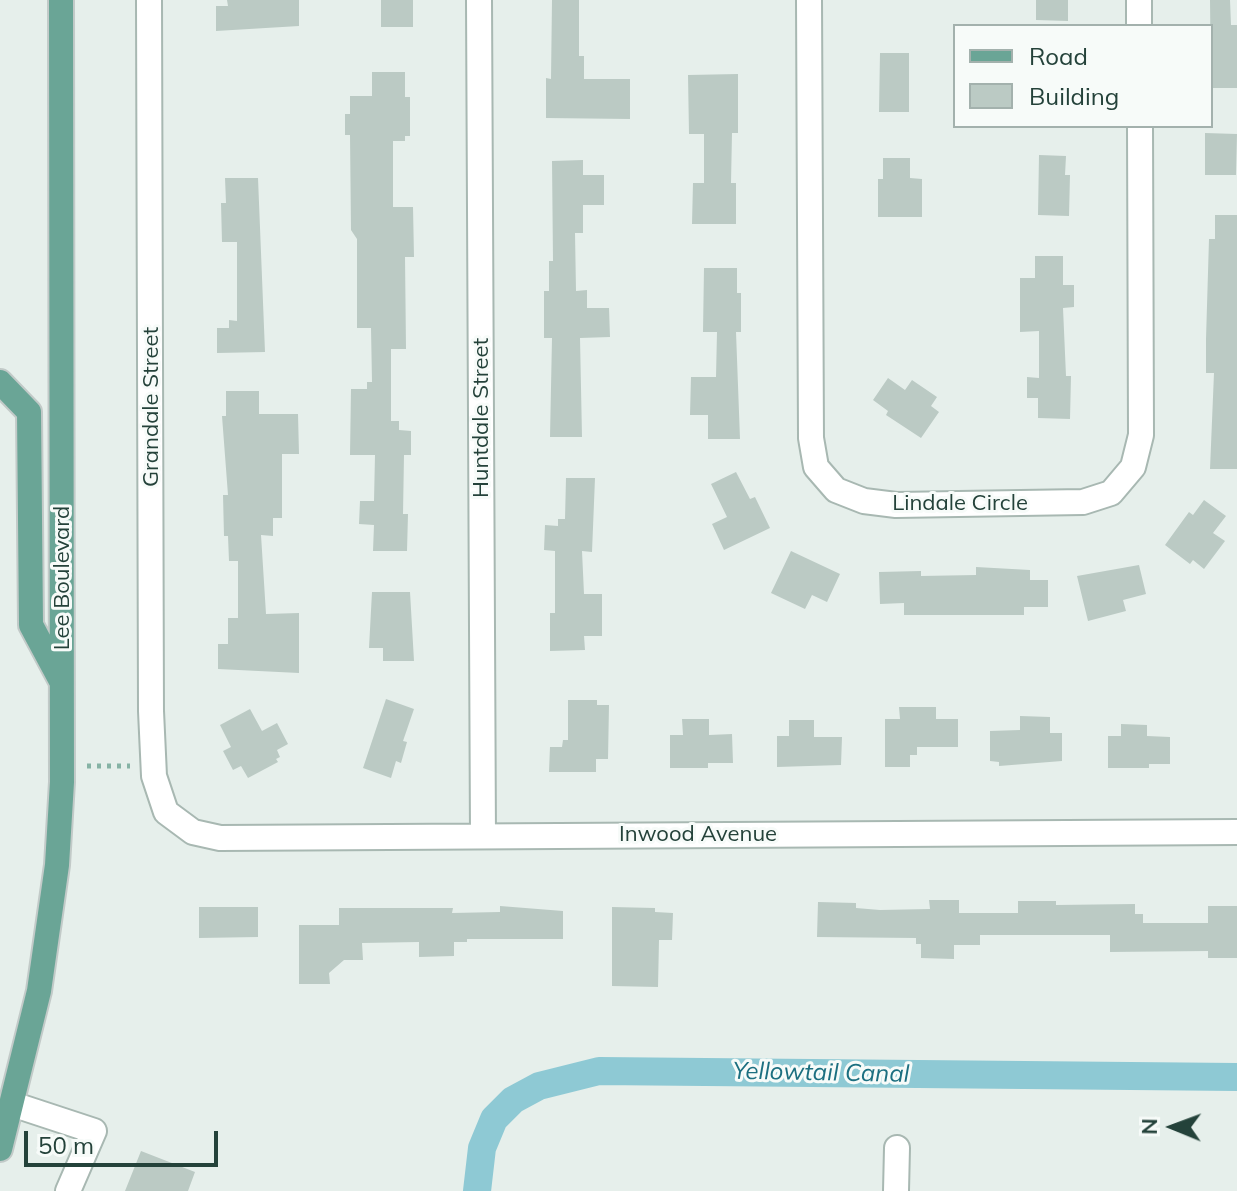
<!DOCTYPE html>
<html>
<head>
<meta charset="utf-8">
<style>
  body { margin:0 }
  #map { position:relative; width:1237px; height:1191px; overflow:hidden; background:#e6efeb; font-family:Mulish,sans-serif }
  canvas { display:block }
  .legend { position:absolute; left:953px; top:24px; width:260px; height:104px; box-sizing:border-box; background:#f7fbf9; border:2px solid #a3b1ad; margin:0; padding:10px 14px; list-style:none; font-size:24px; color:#24423a }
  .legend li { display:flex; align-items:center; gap:16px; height:40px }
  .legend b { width:40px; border:2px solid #a3b1ad }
  .north { position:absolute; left:1133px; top:1087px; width:80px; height:80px; -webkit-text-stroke:6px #f7fbf9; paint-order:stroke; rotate:271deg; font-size:22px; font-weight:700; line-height:32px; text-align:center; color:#24423a }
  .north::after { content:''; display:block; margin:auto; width:28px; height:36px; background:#24423a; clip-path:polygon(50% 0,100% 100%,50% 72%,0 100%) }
  .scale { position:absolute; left:24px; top:1131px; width:194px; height:36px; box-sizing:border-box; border:4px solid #24423a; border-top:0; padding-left:10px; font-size:24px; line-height:28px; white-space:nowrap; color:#24423a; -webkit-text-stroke:6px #f7fbf9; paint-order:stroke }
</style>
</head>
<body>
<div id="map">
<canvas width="1237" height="1191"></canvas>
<ul class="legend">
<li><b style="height:10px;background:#6aa596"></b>Road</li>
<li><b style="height:22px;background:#bbcac4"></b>Building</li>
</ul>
<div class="north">N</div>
<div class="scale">50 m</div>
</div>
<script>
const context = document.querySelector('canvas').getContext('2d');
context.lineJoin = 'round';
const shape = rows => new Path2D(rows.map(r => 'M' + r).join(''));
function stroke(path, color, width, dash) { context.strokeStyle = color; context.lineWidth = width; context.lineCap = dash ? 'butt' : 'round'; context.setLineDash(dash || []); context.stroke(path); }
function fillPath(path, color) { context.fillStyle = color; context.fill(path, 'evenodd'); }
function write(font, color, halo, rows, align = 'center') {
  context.font = font + ' Mulish,sans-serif'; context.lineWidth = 6; context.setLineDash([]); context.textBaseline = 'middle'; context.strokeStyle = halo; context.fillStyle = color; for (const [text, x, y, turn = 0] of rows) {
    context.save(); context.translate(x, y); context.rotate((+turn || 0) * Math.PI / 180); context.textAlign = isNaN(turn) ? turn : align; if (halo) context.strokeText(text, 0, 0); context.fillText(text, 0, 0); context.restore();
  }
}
const canal = shape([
  [477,1191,482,1148,494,1119,513,1100,539,1086,599,1071,1237,1077]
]);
const building = shape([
  [227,0,299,0,299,26,216,31,216,6,228,6],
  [381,0,413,0,413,27,381,27],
  [552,0,579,0,579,56,584,56,584,79,630,79,630,119,546,118,546,78,551,79],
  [1036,0,1068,0,1068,21,1036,20],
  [1210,0,1230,0,1231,25,1237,25,1237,88,1211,88],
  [880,53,909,53,909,112,879,112],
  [372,72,405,72,405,97,410,97,410,136,405,136,405,141,393,141,393,207,413,207,414,257,405,257,406,349,391,349,391,421,399,421,399,430,411,431,411,455,404,455,403,514,408,514,407,551,373,551,374,525,359,524,360,501,374,501,375,455,350,455,351,389,367,389,367,382,372,382,371,328,357,328,357,239,351,230,350,135,345,135,345,114,350,114,350,96,372,96],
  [738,74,738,133,732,133,731,183,736,183,736,224,692,224,693,183,704,183,704,134,689,134,688,75],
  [1205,133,1237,134,1236,175,1205,175],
  [1039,155,1066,156,1065,175,1070,175,1069,216,1038,215],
  [883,158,910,158,910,178,922,179,922,217,878,217,878,179,883,179],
  [583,160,583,175,604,175,604,205,583,205,583,233,575,233,576,291,587,290,587,308,609,308,610,337,580,338,582,437,550,437,552,338,544,338,544,291,549,291,549,261,553,261,552,161],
  [225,178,258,178,265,352,217,353,217,328,229,328,229,320,237,321,237,242,222,242,221,203,226,203],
  [1215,215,1237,215,1237,469,1210,469,1214,373,1206,373,1206,339,1209,239,1215,239],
  [1035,256,1063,256,1063,285,1074,285,1074,307,1063,308,1066,376,1071,376,1070,419,1038,418,1038,398,1027,398,1027,377,1039,378,1039,331,1020,332,1020,278,1035,278],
  [704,268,737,268,737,293,741,293,741,332,736,332,740,439,708,439,708,415,690,415,691,377,716,377,717,332,703,332],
  [888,378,905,390,912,380,937,397,931,406,939,412,921,438,886,415,888,411,873,400],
  [226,391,259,391,259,414,298,414,299,454,282,454,282,518,273,518,273,536,261,535,266,614,299,613,299,673,218,669,218,644,228,644,228,618,238,618,238,561,229,561,228,536,224,536,223,495,228,495,222,416,226,416],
  [736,472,750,499,755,497,770,528,724,550,712,524,727,517,711,484],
  [566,478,595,478,592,552,582,551,584,594,602,594,602,636,584,636,585,650,550,651,550,613,555,613,555,551,544,550,545,525,558,526,558,519,565,519],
  [1204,500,1226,516,1213,533,1225,541,1204,569,1193,560,1190,564,1165,545,1189,512,1193,515],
  [791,551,840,574,827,602,812,595,805,609,771,593],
  [1139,565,1146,594,1123,600,1126,611,1088,621,1077,576],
  [976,567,1030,570,1030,580,1048,580,1048,607,1024,607,1024,615,904,615,904,603,880,604,879,572,921,571,921,576,976,575],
  [372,592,410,592,414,661,383,661,383,648,369,648],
  [386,699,414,709,403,741,407,742,401,763,396,761,391,778,363,768],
  [568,700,597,700,597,705,609,705,608,759,596,759,596,772,549,772,550,747,562,747,563,740,568,740],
  [899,707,936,707,936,719,958,719,958,747,917,747,917,755,910,755,910,767,885,767,885,719,900,719],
  [250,709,262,731,277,723,288,744,277,750,280,757,276,759,278,762,248,778,241,766,233,770,223,751,231,747,220,725],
  [1020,716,1050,717,1050,733,1062,733,1062,761,999,766,999,762,990,761,990,731,1020,730],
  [682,719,709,719,709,735,732,734,733,763,708,763,708,768,670,768,670,735,683,735],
  [789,720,814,720,814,737,842,737,841,765,777,767,777,736,789,736],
  [1121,724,1147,725,1147,736,1170,737,1170,764,1149,764,1149,768,1108,768,1108,736,1121,736],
  [929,900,959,900,959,913,1018,913,1018,901,1056,901,1056,905,1135,904,1135,914,1143,914,1143,923,1208,923,1208,906,1237,906,1237,958,1208,958,1208,951,1110,952,1110,935,980,935,980,945,954,945,954,959,921,958,921,944,916,944,916,938,817,937,818,902,856,903,856,908,880,910,930,909],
  [500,906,563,911,563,939,467,939,467,942,454,942,454,956,419,957,419,942,362,943,363,960,344,960,329,973,330,984,299,984,299,925,339,925,339,908,453,908,452,913,500,912],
  [199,907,258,907,258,937,199,938],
  [612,907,655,908,655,912,673,913,672,940,659,940,658,987,612,986],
  [141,1151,195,1172,188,1191,125,1191]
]);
const path = shape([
  [87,766,130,766]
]);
const minor = shape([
  [149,0,151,711,154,776,166,812,193,832,220,838,1237,832],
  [479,0,483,835],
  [809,0,811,438,816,467,836,490,864,501,896,505,1083,502,1111,493,1133,467,1141,435,1140,126],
  [1139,0,1139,26],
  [12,1104,94,1131,68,1191],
  [896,1191,897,1148]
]);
const major = shape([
  [0,382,29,412,31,625,61,681],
  [0,1149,39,991,57,865,62,782,61,0]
]);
const streetNames = [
  ["Grandale Street",151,407,-90],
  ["Huntdale Street",481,418,-90],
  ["Lindale Circle",960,503],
  ["Lee Boulevard",62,578,-90],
  ["Inwood Avenue",698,834]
];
const waterNames = [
  ["Yellowtail Canal",821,1073,1]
];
stroke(canal, '#8ec9d4', 28);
fillPath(building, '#bbcac4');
stroke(minor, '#a8b8b2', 28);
stroke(major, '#c2cac8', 28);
stroke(path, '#86b3a5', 5, [4, 6]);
stroke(minor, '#fff', 24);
stroke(major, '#6aa596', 24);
write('22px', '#24423a', '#f7fbf9', streetNames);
write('italic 24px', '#1c6f80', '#f7fbf9', waterNames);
</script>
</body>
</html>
